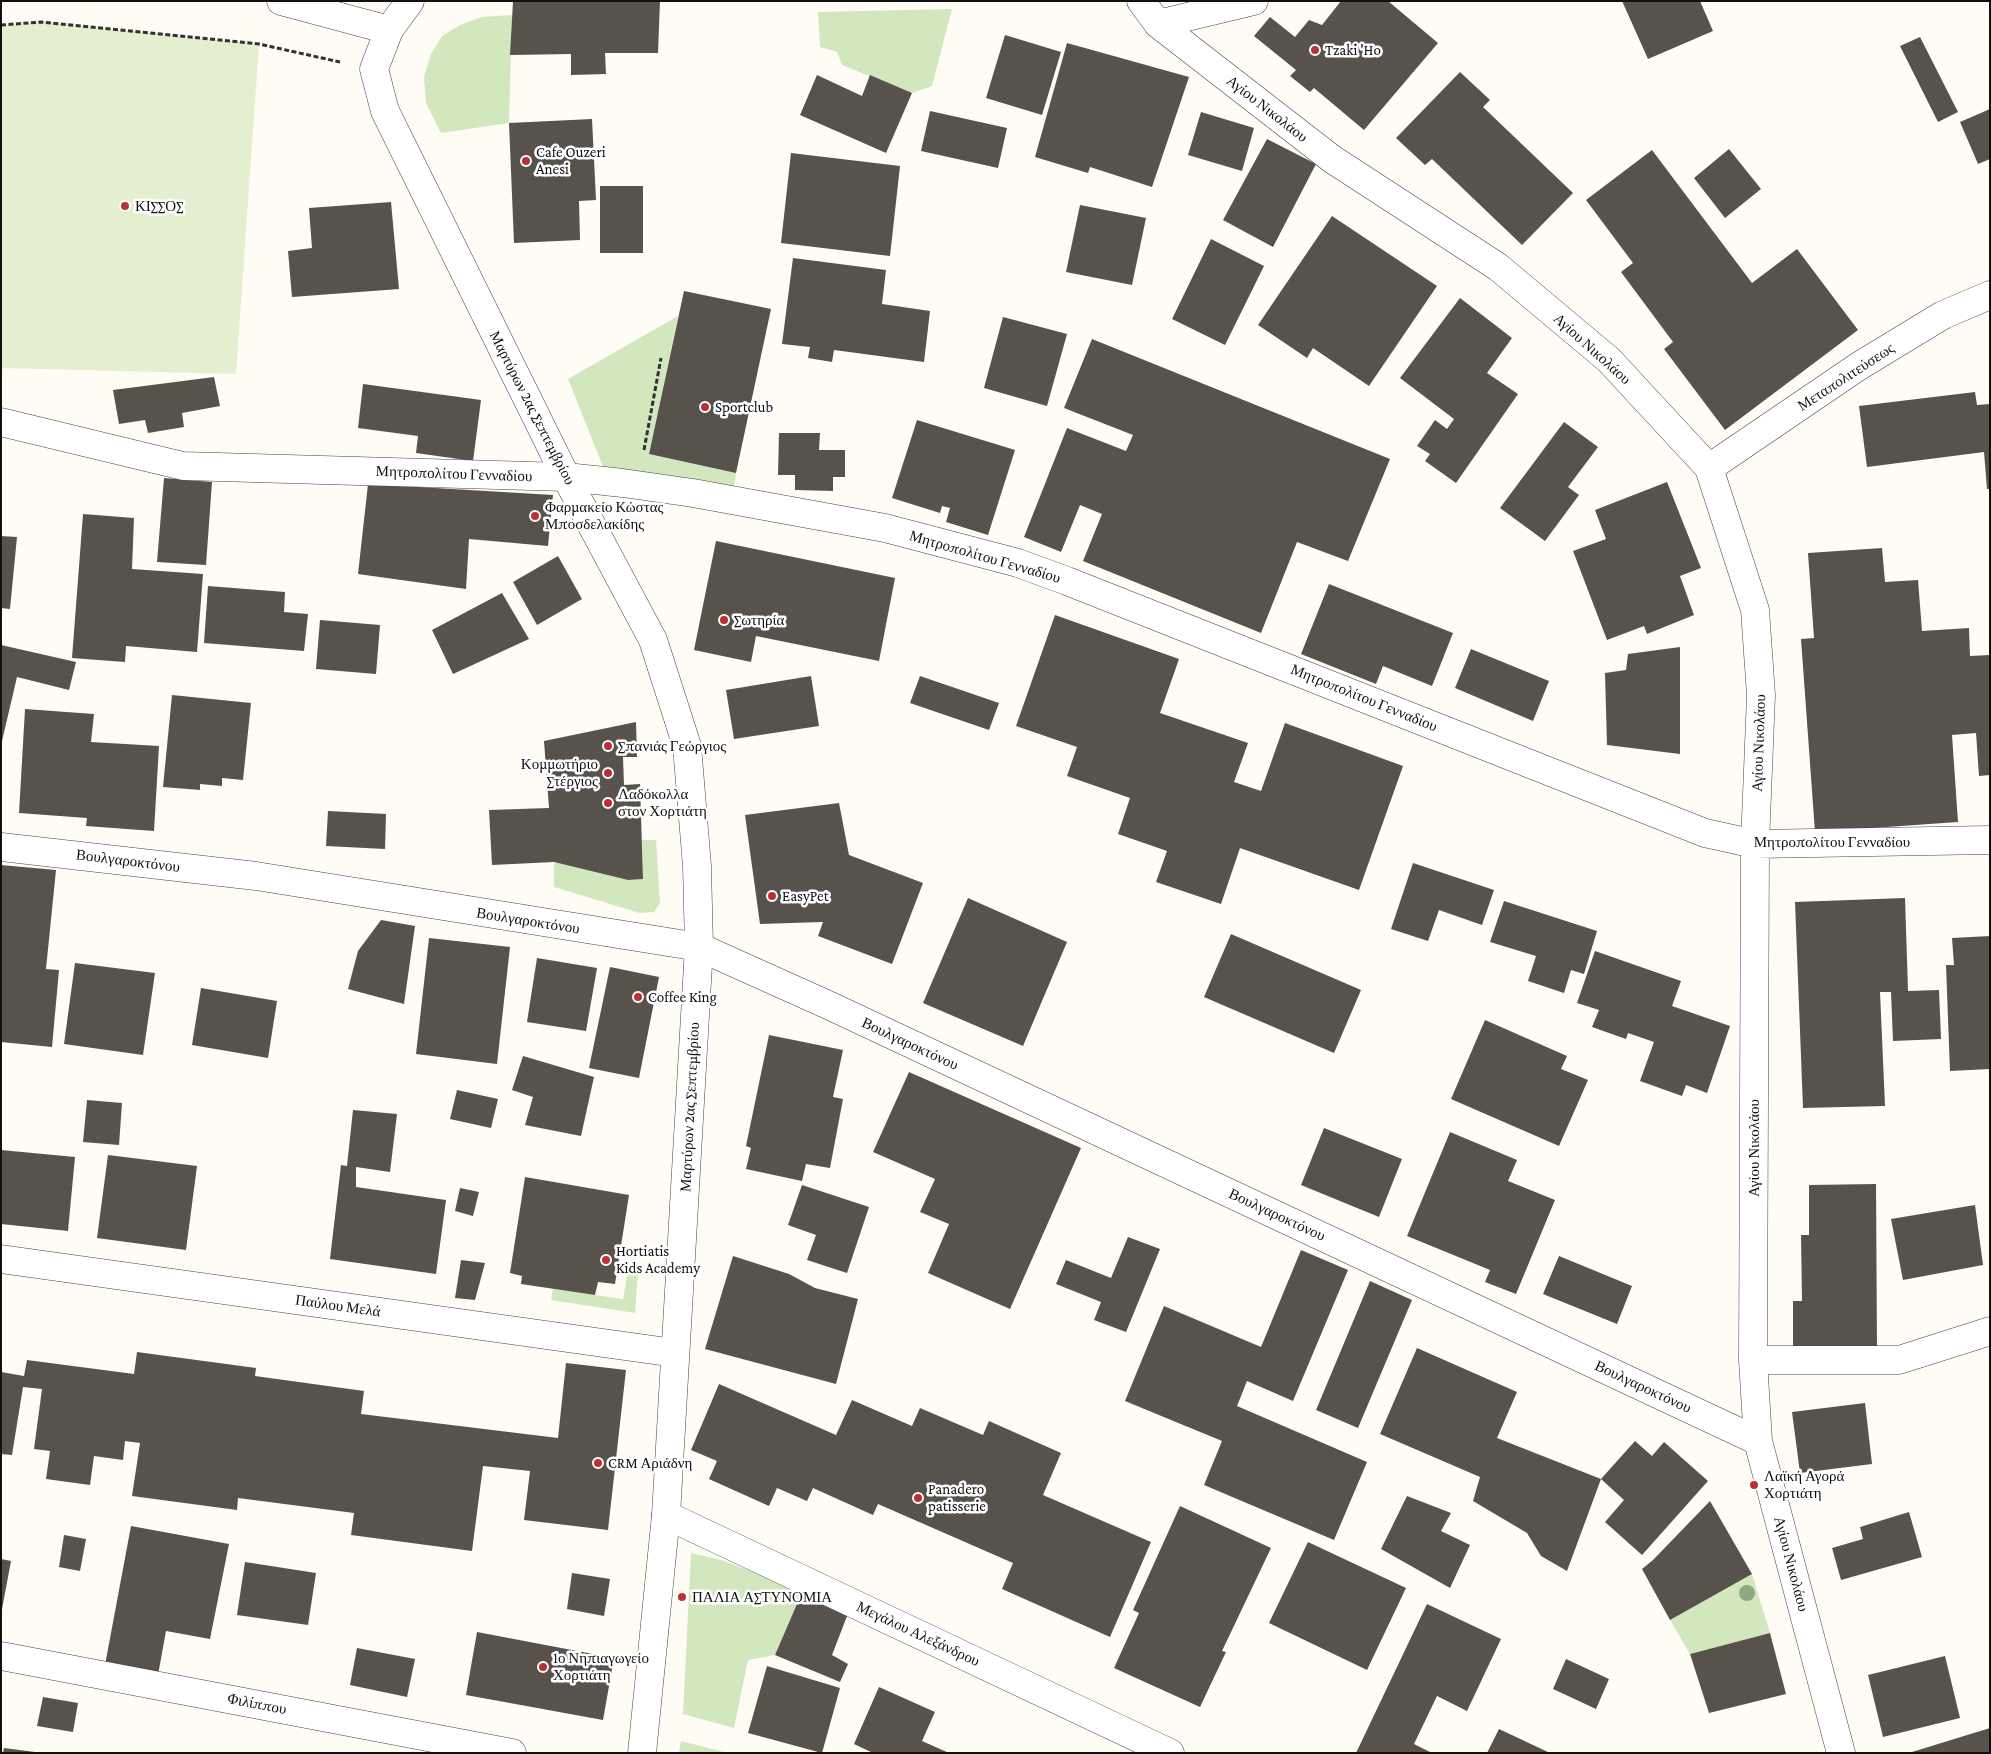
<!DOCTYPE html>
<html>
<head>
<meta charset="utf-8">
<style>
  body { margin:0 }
  #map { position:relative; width:1991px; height:1754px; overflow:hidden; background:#fefcf4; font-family:"Crimson Pro",serif }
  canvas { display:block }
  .frame { position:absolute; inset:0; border:2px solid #101010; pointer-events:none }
</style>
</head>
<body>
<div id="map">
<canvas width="1991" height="1754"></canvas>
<div class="frame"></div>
</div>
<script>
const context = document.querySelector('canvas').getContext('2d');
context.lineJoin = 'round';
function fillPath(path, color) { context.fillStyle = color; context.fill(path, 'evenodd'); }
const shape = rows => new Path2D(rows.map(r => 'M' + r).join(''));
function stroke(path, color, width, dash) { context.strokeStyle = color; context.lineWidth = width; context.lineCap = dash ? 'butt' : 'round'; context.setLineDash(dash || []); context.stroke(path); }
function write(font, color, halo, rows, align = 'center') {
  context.font = font + ' "Crimson Pro",serif'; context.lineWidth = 5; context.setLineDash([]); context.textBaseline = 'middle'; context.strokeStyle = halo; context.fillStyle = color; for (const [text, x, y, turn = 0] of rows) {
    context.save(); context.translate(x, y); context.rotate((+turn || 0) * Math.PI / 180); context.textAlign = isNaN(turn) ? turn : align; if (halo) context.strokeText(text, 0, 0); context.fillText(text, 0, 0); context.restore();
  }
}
const green = shape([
  [952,9,932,86,912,93,842,65,837,52,820,47,818,12],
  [512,15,509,123,441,133,426,103,424,77,431,54,442,36,460,25,482,17],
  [678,316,649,454,736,473,733,494,604,469,568,379],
  [642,840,656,840,660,903,654,912,640,913,554,887,554,862,628,880,643,879],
  [628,1271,638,1272,635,1313,551,1300,553,1289,623,1299],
  [691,1553,721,1560,803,1590,775,1655,748,1660,734,1728,683,1714],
  [1752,1574,1770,1633,1690,1654,1670,1620],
  [681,1741,728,1753,679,1753]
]);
const pitch = shape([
  [42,22,259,44,236,374,1,368,1,25]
]);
const building = shape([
  [513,1,660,1,658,53,605,53,606,74,571,75,571,54,510,55],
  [1341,1,1388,1,1438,43,1364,130,1314,88,1310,92,1290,76,1296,70,1254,36,1270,17,1295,37,1309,20,1322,25],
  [1622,1,1700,1,1713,31,1648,59],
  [1005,35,1061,52,1042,115,986,98],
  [1920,37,1958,112,1938,122,1900,46],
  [1067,43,1189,77,1152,187,1090,167,1088,173,1035,157],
  [1460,72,1490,100,1483,107,1573,193,1522,245,1432,159,1425,165,1396,138],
  [817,75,862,96,870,75,912,93,886,153,800,115],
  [1990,109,1990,159,1978,164,1960,122],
  [930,111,1007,128,998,168,921,151],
  [1201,112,1254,128,1242,171,1188,155],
  [592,119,596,200,579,201,580,240,514,243,509,123],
  [1267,139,1316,164,1273,247,1223,220],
  [1729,149,1761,189,1725,218,1694,178],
  [1652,150,1752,283,1797,249,1858,330,1725,430,1664,349,1673,342,1621,272,1633,263,1586,200],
  [791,153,900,166,890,256,781,243],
  [600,186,643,186,643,253,600,253],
  [391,202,399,289,292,297,288,251,312,248,309,208],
  [1080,205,1146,218,1132,285,1066,272],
  [1332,216,1437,286,1369,386,1313,348,1307,358,1258,325],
  [1211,239,1264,266,1225,345,1172,319],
  [793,258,886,270,882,304,930,311,924,362,834,350,832,362,808,358,810,347,782,344],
  [684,291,771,309,736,473,649,454],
  [1460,298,1512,338,1487,373,1518,394,1456,483,1425,461,1430,454,1417,446,1435,420,1447,429,1454,419,1400,378],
  [1003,317,1067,334,1047,406,984,388],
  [1092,339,1390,459,1348,561,1297,542,1261,633,1083,561,1102,514,1080,505,1061,552,1024,537,1067,428,1126,451,1133,435,1064,408],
  [214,377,220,406,182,413,184,427,148,433,145,420,119,424,113,390],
  [363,384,481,400,473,461,416,453,418,436,358,428],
  [1975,392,1977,405,1990,404,1990,489,1987,489,1984,452,1867,467,1859,406],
  [917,420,1015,450,988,535,946,522,950,508,942,506,940,513,892,498],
  [1564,422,1598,447,1568,487,1579,495,1545,541,1500,508],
  [779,433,820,433,819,450,845,450,845,477,833,477,833,491,795,490,795,475,778,475],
  [164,478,212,482,206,565,157,562],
  [1667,482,1701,568,1680,576,1694,615,1647,634,1644,626,1607,640,1573,551,1606,539,1595,510],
  [368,484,553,495,548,546,469,539,466,589,358,574],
  [83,514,134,518,132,569,203,574,197,652,126,646,125,662,72,658],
  [1,536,17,537,10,609,1,608],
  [716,541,895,578,879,661,756,636,751,662,694,650],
  [1882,548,1885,582,1918,580,1922,631,1969,628,1970,656,1990,655,1990,775,1979,776,1976,733,1952,735,1958,822,1815,832,1801,639,1814,638,1808,553],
  [558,556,582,599,537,625,513,582],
  [1329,584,1453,633,1432,686,1383,666,1376,684,1301,654],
  [208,586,285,592,284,612,308,614,304,651,204,643],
  [502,593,529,639,453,674,432,630],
  [1055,615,1179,659,1160,713,1248,743,1234,782,1261,791,1285,723,1403,766,1359,890,1240,848,1221,904,1156,882,1167,851,1118,834,1130,798,1067,776,1077,747,1016,726],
  [320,620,380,625,376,674,316,669],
  [1,645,76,662,69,690,17,677,2,741],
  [1680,647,1680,754,1607,745,1605,673,1626,670,1628,654],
  [1471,649,1549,681,1533,721,1455,688],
  [811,676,819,726,734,739,726,690],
  [920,676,999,703,989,730,910,703],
  [172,695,251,703,243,780,222,778,222,786,200,784,200,790,163,787],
  [25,709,94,714,91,742,159,746,154,831,86,826,87,818,19,813],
  [636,722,637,757,623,757,624,785,640,784,643,879,628,880,554,862,492,865,489,810,549,808,544,741],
  [839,803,849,855,923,883,892,964,818,936,823,922,760,924,745,815],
  [328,811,386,814,385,849,326,846],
  [1413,863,1494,890,1482,925,1439,910,1428,941,1391,929],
  [1,865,56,870,46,969,59,970,52,1047,1,1042],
  [968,898,1067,942,1023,1046,923,1003],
  [1905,898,1908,991,1939,990,1941,1039,1893,1041,1891,992,1880,992,1885,1106,1803,1108,1795,902],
  [1504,901,1597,931,1584,974,1571,970,1564,993,1528,981,1536,956,1490,942],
  [381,920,415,926,404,1004,348,989,358,951],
  [1231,934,1361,990,1334,1053,1204,997],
  [1990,936,1990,1069,1950,1071,1946,965,1954,965,1952,938],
  [429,938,510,947,497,1064,416,1054],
  [1595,951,1681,981,1672,1006,1730,1026,1707,1093,1686,1085,1682,1096,1640,1081,1654,1042,1628,1033,1626,1039,1592,1027,1599,1010,1577,1003],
  [537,958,597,968,586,1031,527,1022],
  [75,963,155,973,143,1055,64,1044],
  [610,967,659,977,639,1078,589,1068],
  [201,988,277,1001,268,1058,192,1045],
  [1485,1020,1567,1056,1561,1069,1588,1080,1559,1146,1451,1099],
  [769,1035,843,1050,833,1097,843,1099,830,1168,806,1164,802,1181,746,1169,751,1148,746,1146],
  [523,1056,594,1077,581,1136,525,1125,533,1097,512,1090],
  [909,1072,1081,1148,1010,1309,928,1273,949,1224,920,1212,935,1179,873,1152],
  [457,1090,498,1099,491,1128,450,1119],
  [87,1100,122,1103,119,1145,83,1142],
  [353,1110,397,1114,390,1172,356,1167,356,1187,446,1200,436,1274,330,1259,341,1165,347,1166],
  [1324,1128,1402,1159,1379,1217,1301,1185],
  [1450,1132,1517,1160,1508,1181,1555,1200,1516,1294,1485,1282,1490,1270,1407,1236],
  [1,1150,75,1157,68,1231,1,1224],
  [108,1155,197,1166,186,1250,97,1238],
  [525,1177,629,1195,615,1284,598,1282,595,1295,521,1284,522,1276,510,1273],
  [1876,1184,1877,1348,1793,1348,1793,1301,1802,1301,1801,1235,1809,1235,1809,1185],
  [802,1185,869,1207,847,1273,807,1260,816,1235,788,1225],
  [460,1188,479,1192,473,1216,455,1211],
  [1975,1205,1983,1265,1903,1280,1891,1219],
  [1128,1237,1160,1249,1126,1332,1094,1320,1101,1302,1056,1284,1066,1260,1111,1278],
  [1301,1250,1348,1270,1293,1401,1247,1381,1237,1406,1367,1462,1334,1540,1204,1485,1222,1441,1125,1401,1164,1306,1261,1347],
  [733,1256,789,1274,815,1288,858,1299,836,1384,705,1349],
  [1559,1256,1632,1286,1617,1324,1543,1294],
  [461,1260,485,1263,475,1300,455,1298],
  [1370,1281,1412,1300,1358,1428,1316,1410],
  [1417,1348,1517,1392,1497,1438,1601,1479,1567,1571,1541,1556,1527,1533,1473,1501,1480,1477,1380,1434],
  [137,1352,256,1368,255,1376,364,1391,361,1414,558,1438,566,1363,626,1370,608,1530,524,1520,530,1471,483,1466,472,1551,351,1535,354,1513,238,1498,237,1510,132,1496,140,1443,125,1441,123,1460,94,1456,90,1485,46,1479,50,1451,34,1449,42,1389,23,1387,12,1455,1,1454,1,1372,24,1376,27,1360,134,1374],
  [719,1384,836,1435,852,1400,912,1426,920,1408,983,1435,989,1421,1061,1453,1043,1495,1151,1542,1110,1637,1002,1589,1013,1563,878,1504,873,1515,813,1488,807,1501,777,1488,769,1506,709,1479,717,1461,691,1450],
  [1865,1403,1872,1464,1800,1473,1792,1412],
  [1635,1441,1652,1456,1664,1442,1708,1481,1642,1555,1605,1522,1624,1500,1601,1479],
  [1407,1496,1451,1513,1441,1531,1470,1545,1450,1588,1381,1549],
  [1710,1501,1752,1574,1670,1620,1642,1569,1653,1560],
  [1180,1506,1271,1548,1222,1651,1226,1652,1200,1707,1114,1668,1139,1613,1133,1610],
  [1909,1512,1922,1557,1841,1580,1832,1548,1863,1539,1860,1527],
  [131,1526,229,1544,210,1639,166,1631,158,1675,105,1665],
  [64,1535,86,1539,80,1571,59,1567],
  [1308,1542,1406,1588,1367,1670,1269,1623],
  [1,1559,11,1561,2,1609,1,1608],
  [245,1562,316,1573,308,1625,237,1615],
  [572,1573,610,1579,604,1616,567,1609],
  [803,1590,849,1611,832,1655,848,1664,840,1682,775,1655],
  [1427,1604,1501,1639,1467,1711,1437,1696,1414,1744,1432,1753,1356,1753],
  [477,1632,614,1658,603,1720,466,1695],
  [1770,1633,1786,1694,1709,1713,1690,1654],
  [357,1648,415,1659,407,1697,350,1685],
  [1945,1656,1960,1718,1883,1737,1868,1675],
  [1566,1659,1609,1679,1596,1709,1553,1689],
  [767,1666,840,1688,822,1753,748,1733],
  [879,1687,935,1712,922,1741,949,1753,873,1753,854,1744],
  [43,1697,78,1703,73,1732,37,1726],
  [1990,1728,1990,1753,1912,1753,1912,1752],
  [1499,1729,1550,1753,1487,1753],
  [4,1748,35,1752,35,1753,3,1753]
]);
const path = shape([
  [1,25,42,22,259,44,340,62],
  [644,450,661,358]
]);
const minor = shape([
  [281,1,389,30],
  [1141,1,1158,24,1332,159,1498,267,1609,360,1709,468,1755,610,1761,695,1755,844,1753,1360,1758,1441,1841,1753],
  [1158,24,1254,1],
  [1,422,183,466,566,477,623,483,693,493,885,528,1018,563,1067,581,1705,833,1755,844,1990,840],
  [1709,468,1859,366,1943,315,1990,295],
  [1,847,256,876,699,947,826,1004,1758,1441],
  [1,1259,675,1353],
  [1753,1360,1899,1360,1990,1331],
  [666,1515,1170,1753],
  [1,1656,512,1753]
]);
const tertiary = shape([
  [410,1,389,30,374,69,385,111,566,477,653,640,687,746,697,866,699,947,666,1515,642,1753]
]);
const trees = [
  [1747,1593]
];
const markers = [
  [1315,50,5,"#b73135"],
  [526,161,5,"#b73135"],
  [125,206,5,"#b73135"],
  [705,407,5,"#b73135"],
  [535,516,5,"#b73135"],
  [724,620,5,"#b73135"],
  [608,746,5,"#b73135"],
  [608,773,5,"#b73135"],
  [608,803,5,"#b73135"],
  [772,896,5,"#b73135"],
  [638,997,5,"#b73135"],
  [606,1260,5,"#b73135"],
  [598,1463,5,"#b73135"],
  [1754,1485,5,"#b73135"],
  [918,1498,5,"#b73135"],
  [682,1597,5,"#b73135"],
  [543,1667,5,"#b73135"]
];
const poiNames = [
  ["Tzaki 'Ho",1325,50],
  ["Cafe Ouzeri",536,152],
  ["Anesi",536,169],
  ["ΚΙΣΣΟΣ",135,206],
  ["Sportclub",715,407],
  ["Φαρμακείο Κώστας",545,507],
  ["Μποσδελακίδης",545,524],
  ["Σωτηρία",734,620],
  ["Σπανιάς Γεώργιος",618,746],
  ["Κομμωτήριο",598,764,"right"],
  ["Στέργιος",598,781,"right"],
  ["Λαδόκολλα",618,794],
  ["στον Χορτιάτη",618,811],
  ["EasyPet",782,896],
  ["Coffee King",648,997],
  ["Hortiatis",616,1251],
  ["Kids Academy",616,1268],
  ["CRM Αριάδνη",608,1463],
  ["Λαϊκή Αγορά",1764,1476],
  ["Χορτιάτη",1764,1493],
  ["Panadero",928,1489],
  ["patisserie",928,1506],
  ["ΠΑΛΙΑ ΑΣΤΥΝΟΜΙΑ",692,1597],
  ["1ο Νηπιαγωγείο",553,1658],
  ["Χορτιάτη",553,1675]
];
const streetNames = [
  ["Αγίου Νικολάου",1267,109,38],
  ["Αγίου Νικολάου",1592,349,42],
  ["Μεταπολιτεύσεως",1846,377,-33],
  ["Μαρτύρων 2ας Σεπτεμβρίου",532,408,63],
  ["Μητροπολίτου Γενναδίου",454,474,2],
  ["Μητροπολίτου Γενναδίου",985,557,16],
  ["Μητροπολίτου Γενναδίου",1364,698,22],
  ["Αγίου Νικολάου",1759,743,-88],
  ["Μητροπολίτου Γενναδίου",1832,842],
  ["Βουλγαροκτόνου",128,861,7],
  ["Βουλγαροκτόνου",528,921,9],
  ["Βουλγαροκτόνου",910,1044,25],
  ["Μαρτύρων 2ας Σεπτεμβρίου",690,1107,-87],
  ["Αγίου Νικολάου",1754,1148,-90],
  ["Βουλγαροκτόνου",1277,1215,25],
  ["Παύλου Μελά",338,1306,8],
  ["Βουλγαροκτόνου",1643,1387,25],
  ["Αγίου Νικολάου",1791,1564,75],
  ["Μεγάλου Αλεξάνδρου",918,1634,25],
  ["Φιλίππου",257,1704,11]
];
fillPath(green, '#d3e7bf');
fillPath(pitch, '#e4efd0');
fillPath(building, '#58524d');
stroke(minor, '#434343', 29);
stroke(tertiary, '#434343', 29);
stroke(path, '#323232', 3, [5, 2.5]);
stroke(minor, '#fff', 28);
stroke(tertiary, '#fff', 28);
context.fillStyle = '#8da882';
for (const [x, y] of trees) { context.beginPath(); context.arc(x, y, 8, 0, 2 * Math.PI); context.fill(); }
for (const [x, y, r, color] of markers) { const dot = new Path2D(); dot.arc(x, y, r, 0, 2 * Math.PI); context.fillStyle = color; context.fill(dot); stroke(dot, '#fff', 2); }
write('15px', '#101010', '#fff', poiNames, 'left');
write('15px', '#101010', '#fff', streetNames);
</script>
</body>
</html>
